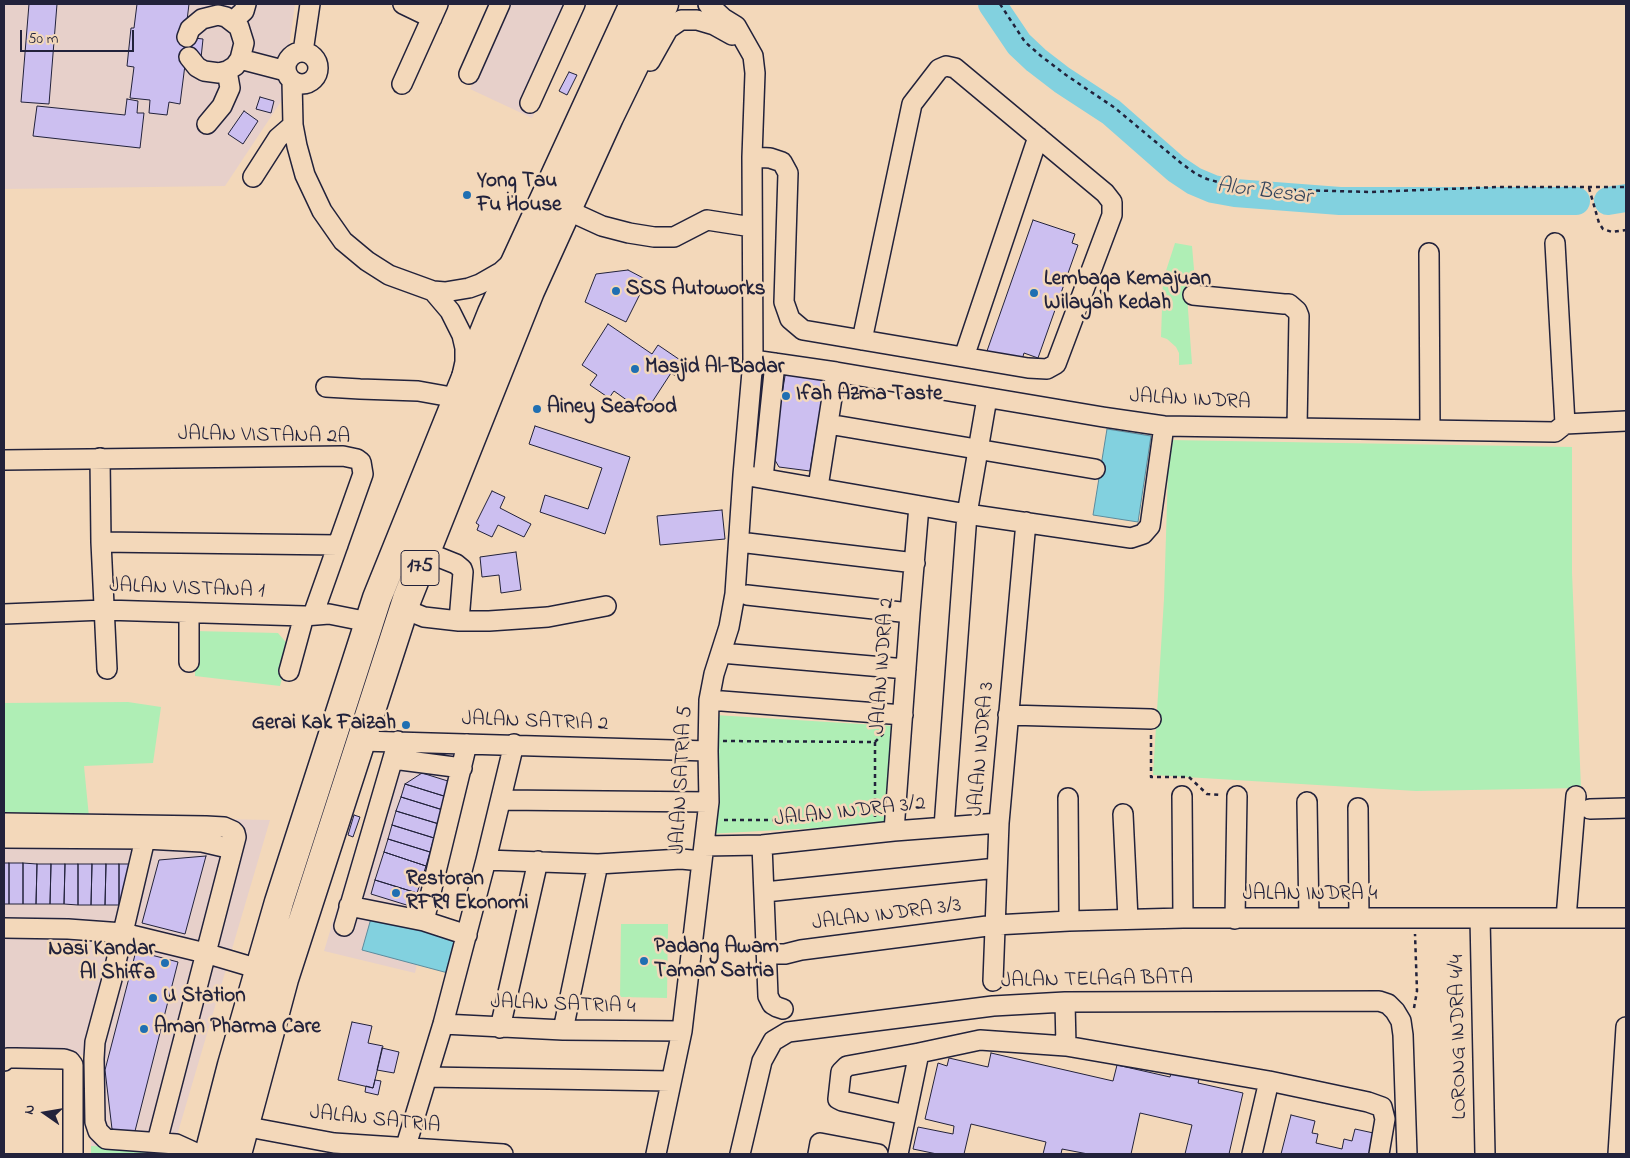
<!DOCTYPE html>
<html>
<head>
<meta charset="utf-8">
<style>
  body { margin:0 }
  #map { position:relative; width:1630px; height:1158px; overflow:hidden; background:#f3d8ba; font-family:"Indie Flower",sans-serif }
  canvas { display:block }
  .frame { position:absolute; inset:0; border:5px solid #22223b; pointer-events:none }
  .north { position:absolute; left:20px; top:1088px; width:50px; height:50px; -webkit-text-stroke:4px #f3d8ba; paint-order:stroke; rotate:283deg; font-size:14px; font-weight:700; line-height:20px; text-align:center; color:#22223b }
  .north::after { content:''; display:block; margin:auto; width:18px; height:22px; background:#22223b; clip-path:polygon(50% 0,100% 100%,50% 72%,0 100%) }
  .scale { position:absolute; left:20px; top:30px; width:114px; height:22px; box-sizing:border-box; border:2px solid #22223b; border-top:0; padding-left:6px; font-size:15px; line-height:18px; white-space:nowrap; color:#22223b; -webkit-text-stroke:4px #f3d8ba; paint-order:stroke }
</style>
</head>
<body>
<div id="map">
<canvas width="1630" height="1158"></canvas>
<div class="frame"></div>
<div class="north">N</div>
<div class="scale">50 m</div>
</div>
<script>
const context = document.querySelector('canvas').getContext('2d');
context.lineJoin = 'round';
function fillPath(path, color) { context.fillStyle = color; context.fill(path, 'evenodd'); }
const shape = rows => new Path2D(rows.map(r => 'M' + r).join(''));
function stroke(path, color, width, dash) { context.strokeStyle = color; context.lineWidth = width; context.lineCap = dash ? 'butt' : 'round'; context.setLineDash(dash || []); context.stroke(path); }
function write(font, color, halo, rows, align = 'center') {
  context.font = font + ' "Indie Flower",sans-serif'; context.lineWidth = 5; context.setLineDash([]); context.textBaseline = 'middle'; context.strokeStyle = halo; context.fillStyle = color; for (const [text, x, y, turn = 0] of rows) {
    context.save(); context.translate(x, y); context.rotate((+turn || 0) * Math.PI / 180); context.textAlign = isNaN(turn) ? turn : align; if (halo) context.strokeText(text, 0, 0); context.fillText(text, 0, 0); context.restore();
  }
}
const built = shape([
  [4,4,295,4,282,100,225,186,4,189],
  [509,4,585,4,532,118,470,89],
  [388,741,469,741,415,973,324,951],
  [4,815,270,820,173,1149,91,1146,89,1055,4,1055]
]);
const green = shape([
  [1175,243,1192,246,1195,281,1186,282,1192,364,1179,365,1179,353,1176,347,1167,339,1161,337,1163,280],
  [1169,440,1572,447,1572,573,1581,788,1416,791,1153,775,1164,599],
  [195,631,278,633,290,647,280,686,195,676],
  [128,702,161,707,153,763,84,766,89,817,4,815,4,703],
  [715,715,893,726,889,824,707,834],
  [621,924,668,924,667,998,620,997],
  [91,1146,173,1149,172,1154,91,1154]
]);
const water = shape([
  [1107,429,1151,436,1138,522,1093,515,1107,429],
  [372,915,457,937,448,973,362,950,372,915]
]);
const river = shape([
  [992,4,1019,44,1036,60,1062,80,1111,112,1176,169,1194,181,1213,189,1235,193,1340,201,1576,201],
  [1608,201,1626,198]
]);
const building = shape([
  [29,4,57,4,49,104,21,102,29,4],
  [137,4,189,4,185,37,203,39,201,58,186,57,180,104,169,102,167,115,149,113,150,100,130,98,134,67,127,66,131,28,134,28,137,4],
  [569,72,577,75,567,95,559,91,569,72],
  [260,97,274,101,271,113,256,109,260,97],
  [127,99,138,101,137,113,144,113,140,148,33,136,37,106,125,115,127,99],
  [244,111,258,121,243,144,228,134,244,111],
  [1033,220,1075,234,1072,243,1078,245,1038,358,1024,353,1021,363,987,351,1033,220],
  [628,270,647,280,626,322,585,302,596,274,628,270],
  [608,324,652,354,658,345,686,364,677,377,671,373,645,413,614,391,609,398,590,385,597,375,582,365,608,324],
  [786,370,826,375,810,471,779,467,772,455,786,370],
  [535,426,630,457,605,534,540,512,545,495,588,509,602,468,529,444,535,426],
  [492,491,505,497,500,508,531,524,524,537,498,525,492,537,477,530,479,525,476,523,492,491],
  [722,510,725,539,660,545,657,516,722,510],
  [516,552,521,590,501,593,499,575,482,577,480,557,516,552],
  [422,773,451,782,447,797,405,784,422,773],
  [405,784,447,797,443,810,401,797,405,784],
  [401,797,443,810,439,824,396,811,401,797],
  [396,811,439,824,434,838,392,825,396,811],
  [354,815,360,817,353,837,348,835,354,815],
  [392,825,434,838,430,852,388,839,392,825],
  [388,839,430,852,426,866,384,852,388,839],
  [384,852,426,866,417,893,375,880,384,852],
  [206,856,185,934,142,923,159,860,206,856],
  [4,863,9,863,9,904,4,904,4,863],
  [9,863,23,863,23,904,9,904,9,863],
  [23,863,37,864,36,904,23,904,23,863],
  [37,864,51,864,50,904,36,904,37,864],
  [51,864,65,864,64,904,50,904,51,864],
  [65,864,78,864,78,905,64,904,65,864],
  [78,864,92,864,91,905,78,905,78,864],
  [92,864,106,864,105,905,91,905,92,864],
  [106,864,119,864,119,905,105,905,106,864],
  [119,864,138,864,127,905,119,905,119,864],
  [375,880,417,893,413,907,371,894,375,880],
  [136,951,178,962,134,1135,112,1129,105,1070,136,951],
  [352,1022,372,1026,368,1043,383,1046,373,1088,338,1080,352,1022],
  [382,1048,399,1052,394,1073,377,1070,382,1048],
  [991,1053,1113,1081,1117,1065,1170,1077,1172,1069,1200,1075,1198,1083,1243,1093,1229,1154,1185,1154,1192,1125,1140,1113,1131,1154,1088,1154,1062,1149,1061,1154,1043,1154,1046,1142,971,1124,964,1154,937,1154,913,1149,918,1127,953,1134,954,1126,925,1119,938,1063,947,1066,949,1058,988,1067,991,1053],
  [375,1080,381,1081,378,1095,365,1092,366,1086,373,1088,375,1080],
  [1291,1115,1315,1121,1312,1133,1318,1134,1316,1143,1342,1149,1344,1139,1352,1141,1355,1129,1378,1134,1373,1154,1281,1154,1291,1115]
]);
const path = shape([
  [1000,4,1025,42,1041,56,1066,75,1115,108,1181,163,1196,174,1207,179,1232,186,1296,190,1370,192,1498,187,1626,187],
  [1589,188,1599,223,1603,229,1612,232,1626,230],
  [1151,735,1151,777,1189,777,1207,794,1220,795],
  [723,741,875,742,875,817],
  [875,742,885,732],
  [724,820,823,820],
  [1414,1008,1417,991,1415,934]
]);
const minor = shape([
  [403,4,432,18],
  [233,21,244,11,246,4],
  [187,37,190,29,202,19,218,15,226,17,239,27,244,43,240,59,235,66,227,71,219,73,204,71,197,67,189,57],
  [303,52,310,4],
  '286 68a16 16 0 1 1 32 0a16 16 0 1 1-32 0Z',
  [240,59,286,71],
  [650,61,668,29,681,20,697,20,714,25,732,35],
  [469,74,500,4],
  [292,81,293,125,297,146,305,175,322,211,343,241,367,261,389,275,433,291,445,292,469,288,480,284,501,272,513,261],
  [402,84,438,4],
  [530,103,575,4],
  [207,124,222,106,230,88,227,71],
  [752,157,770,158,782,162,788,173,784,302,790,319,803,330,1028,368,1047,369,1056,364,1112,215,1112,202,1105,193,955,68,946,66,939,69,912,104,862,340],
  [253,177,278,138,293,125],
  [567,210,602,226,629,233,654,237,674,237,707,220,752,227],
  [1555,243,1565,424],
  [1429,253,1430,430],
  [1193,295,1284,304,1289,304,1297,311,1299,316,1297,428],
  [964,357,1038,137],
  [753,360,836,372,1103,417,1164,426,1555,432,1565,424,1626,421],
  [326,387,360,389,418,391,457,398,465,362,465,348,462,335,450,311,433,291],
  [828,424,1095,469],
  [100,458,101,542,107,669],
  [4,460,343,456,357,459,361,462,363,474,313,615],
  [743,475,967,514,1131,538,1143,534,1150,526,1164,426],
  [763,478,775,363],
  [818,487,836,372],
  [101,542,338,545],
  [739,542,915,563],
  [426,552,456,564,462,569,463,572,459,621],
  [747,595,910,613],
  [404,609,424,617,459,621,489,621,548,617,606,606],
  [4,614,104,610,304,616,329,614,369,622],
  [721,653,906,669],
  [189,662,189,613],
  [289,671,304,616],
  [709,700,903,715],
  [1008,715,1151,719],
  [361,741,708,751],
  [393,759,462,768],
  [1182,796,1183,918],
  [1068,798,1069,921],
  [501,800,709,802],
  [1307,802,1309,918],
  [1358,808,1359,918],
  [1590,809,1626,808],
  [1123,814,1128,919],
  [4,823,206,826,224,827,233,831,235,833,236,837,157,1142],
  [944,827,967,514,987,398],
  [894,831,910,613,919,506],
  [4,838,145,839,202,842,232,849],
  [145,839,112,979,95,1042,94,1059,95,1122,98,1131,106,1139,176,1144,198,1154],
  [762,845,768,996,772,1004,777,1007,783,1009],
  [704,846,762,845,894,831,999,823],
  [486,860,598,864,681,859,702,861],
  [765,892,997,868],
  [349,906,424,921,467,935],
  [1480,918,1485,1154],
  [1566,918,1576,796],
  [1235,919,1237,796],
  [424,921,467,744],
  [344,926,398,741],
  [4,928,68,929,123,933,205,953,259,969],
  [767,954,785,954,801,950,995,925,1069,921,1183,918,1626,918],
  [993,981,999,823,1026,522],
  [1065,1002,1066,1046],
  [443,1024,563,1030,682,1031],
  [500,1028,538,861],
  [563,1030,598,864],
  [4,1061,7,1058,16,1058,64,1059,70,1061,73,1065,73,1154],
  [427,1077,670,1081],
  [906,1115,842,1101,838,1099,841,1072,847,1066,919,1053],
  [243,1126,334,1143,503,1154],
  [405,1149,443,1024,486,860,514,744],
  [656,1154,682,1031,709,802,708,751,709,700,714,674,729,627,735,594,743,475,753,360,752,157,755,73,753,56,736,26,723,18,708,4],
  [740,1154,762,1061,773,1041,788,1032,993,1006,1065,1002,1379,1001,1388,1004,1395,1011,1401,1021,1403,1035,1407,1154],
  [818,1154,820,1143,878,1154],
  [898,1154,919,1053,980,1040,1066,1046,1269,1081,1368,1102,1382,1107,1385,1119,1379,1154],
  [1252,1154,1269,1081],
  [1618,1154,1626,1027]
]);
const highway = shape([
  [209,1154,232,1065,279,902,377,598,492,313,634,4],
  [237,1154,284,979,407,599,530,291,609,117,664,4]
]);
const markers = [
  [467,195,5,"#1f6fb2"],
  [616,291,5,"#1f6fb2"],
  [1034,293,5,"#1f6fb2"],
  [635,369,5,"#1f6fb2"],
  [786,396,5,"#1f6fb2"],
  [537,409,5,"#1f6fb2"],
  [406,725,5,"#1f6fb2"],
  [396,893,5,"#1f6fb2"],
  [644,961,5,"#1f6fb2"],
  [165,963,5,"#1f6fb2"],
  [153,998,5,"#1f6fb2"],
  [144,1029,5,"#1f6fb2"]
];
const shields = [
  [420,568,38]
];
const shieldNames = [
  ["175",420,568]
];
const poiNames = [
  ["Yong Tau",477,183],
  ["Fu House",477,207],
  ["Lembaga Kemajuan",1044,281],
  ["Wilayah Kedah",1044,305],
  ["SSS Autoworks",626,291],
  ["Masjid Al-Badar",645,369],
  ["Ifah Azma Taste",796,396],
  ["Ainey Seafood",547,409],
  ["Gerai Kak Faizah",396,725,"right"],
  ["Restoran",406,881],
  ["RFR9 Ekonomi",406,905],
  ["Padang Awam",654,949],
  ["Taman Satria",654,973],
  ["Nasi Kandar",155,951,"right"],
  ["Al Shiffa",155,975,"right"],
  ["U Station",163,998],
  ["Aman Pharma Care",154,1029]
];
const streetNames = [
  ["JALAN INDRA",1190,401,3],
  ["JALAN VISTANA 2A",264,437,1],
  ["JALAN VISTANA 1",187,590,2],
  ["JALAN INDRA 2",884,666,-86],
  ["JALAN SATRIA 2",535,723,2],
  ["JALAN INDRA 3",983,749,-85],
  ["JALAN SATRIA 5",683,780,-87],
  ["JALAN INDRA 3/2",850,813,-6],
  ["JALAN INDRA 4",1310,896],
  ["JALAN INDRA 3/3",887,916,-7],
  ["JALAN TELAGA BATA",1097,981,-1],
  ["JALAN SATRIA 4",563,1006,2],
  ["LORONG INDRA 4/4",1460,1037,-91],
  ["JALAN SATRIA",375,1121,6]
];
const waterNames = [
  ["Alor Besar",1264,193,7]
];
fillPath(built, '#e7d0ca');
fillPath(green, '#afeeb5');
fillPath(water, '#82d1df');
stroke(water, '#5c8b9d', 1);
stroke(river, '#82d1df', 28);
fillPath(building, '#ccbff0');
stroke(building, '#22223b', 1);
stroke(minor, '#22223b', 22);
stroke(highway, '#22223b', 31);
stroke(path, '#22223b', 2.5, [4, 4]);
stroke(minor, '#f3d8ba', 19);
stroke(highway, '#f3d8ba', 28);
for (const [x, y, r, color] of markers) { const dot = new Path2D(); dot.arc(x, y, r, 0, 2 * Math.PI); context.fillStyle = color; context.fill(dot); stroke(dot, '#f3d8ba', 2); }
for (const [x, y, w] of shields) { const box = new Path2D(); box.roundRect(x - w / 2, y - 17.5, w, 35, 4); context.fillStyle = '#f3d8ba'; context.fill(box); stroke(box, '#22223b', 1); }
write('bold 20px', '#22223b', null, shieldNames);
write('bold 21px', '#22223b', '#f3d8ba', poiNames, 'left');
write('21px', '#22223b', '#f3d8ba', streetNames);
write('italic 22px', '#35455c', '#f3d8ba', waterNames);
</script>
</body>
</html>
